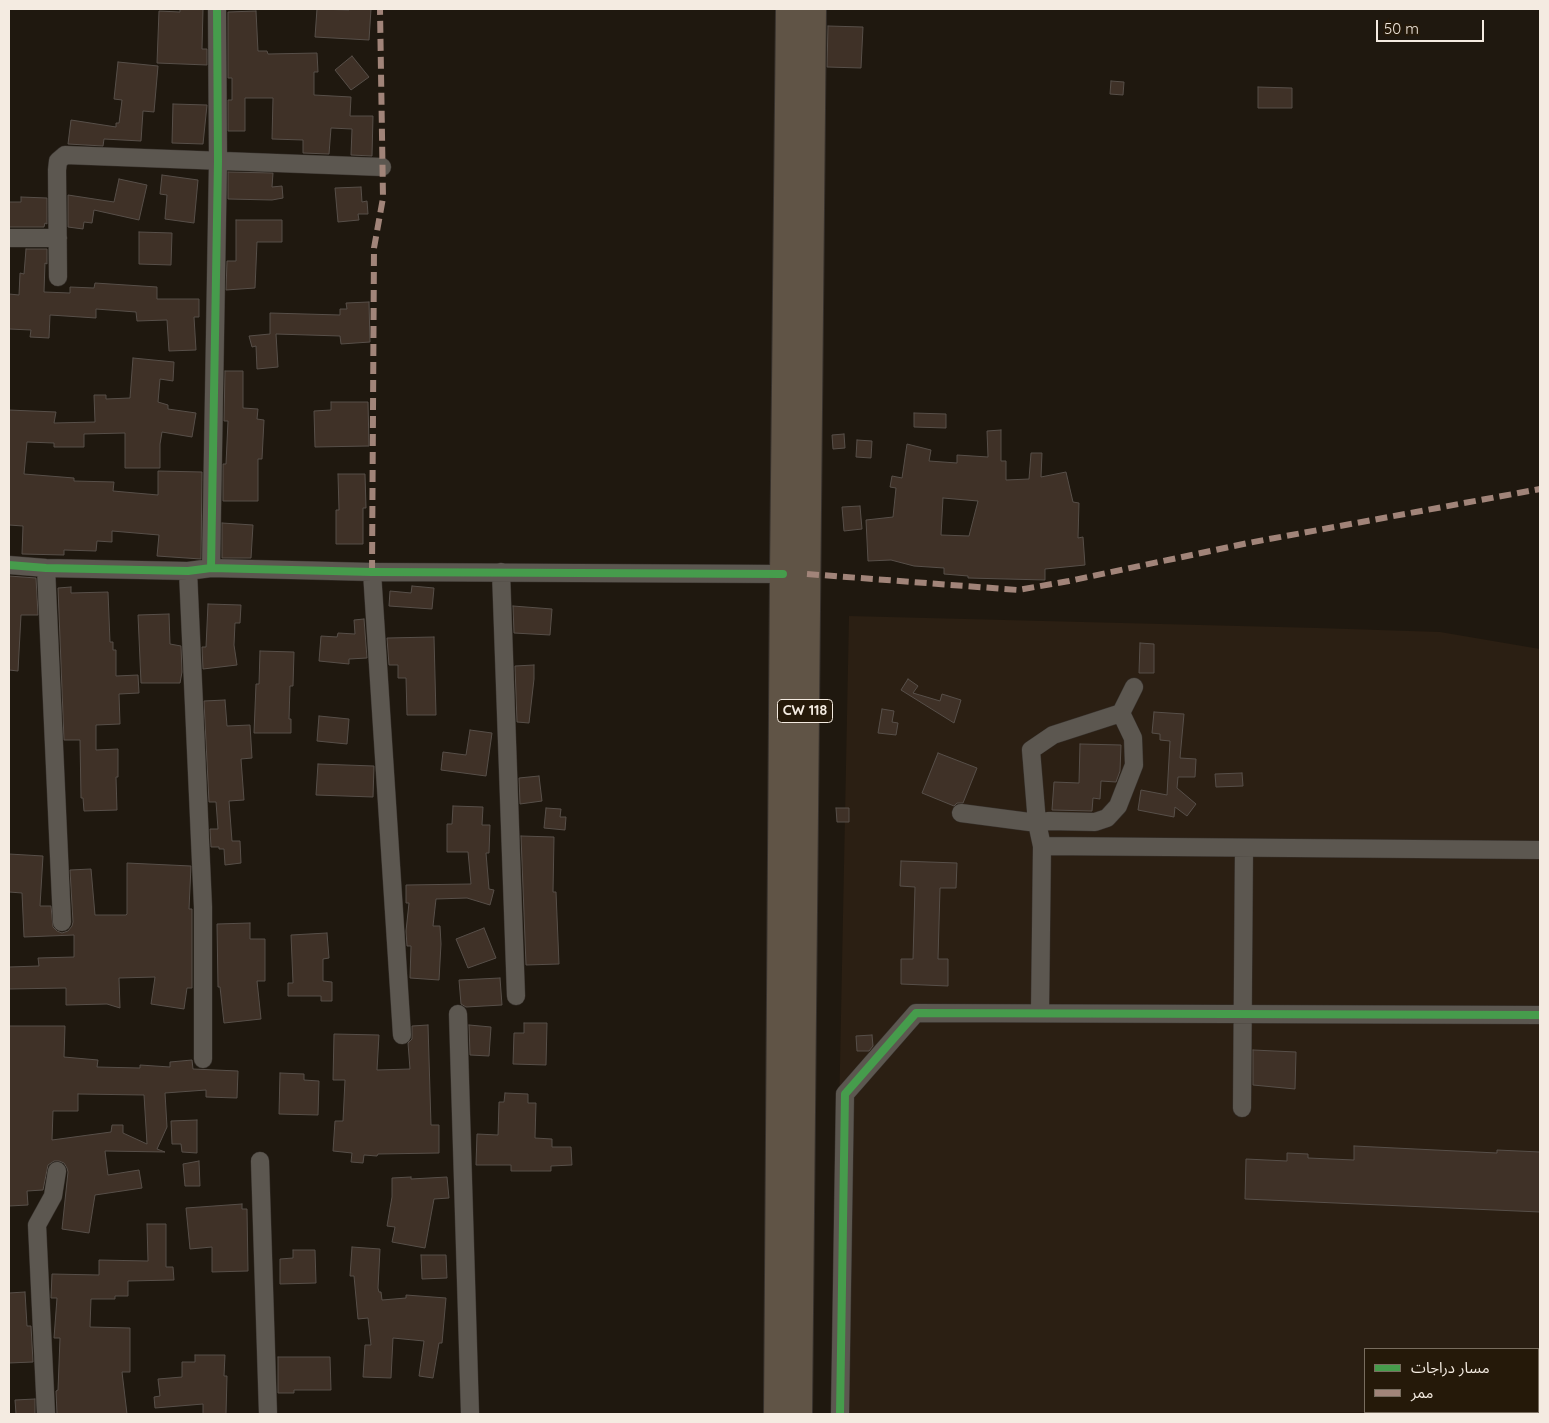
<!DOCTYPE html>
<html>
<head>
<meta charset="utf-8">
<style>
  body { margin:0 }
  #map { position:relative; width:1549px; height:1423px; overflow:hidden; background:#1f180f; font-family:Quicksand,"Noto Sans Arabic",sans-serif }
  canvas { display:block }
  .frame { position:absolute; inset:0; border:10px solid #f4ebe1; pointer-events:none }
  .legend { position:absolute; left:1364px; top:1348px; width:175px; height:65px; box-sizing:border-box; background:#251909; border:1px solid #786d5f; margin:0; padding:6px 9px; list-style:none; font-size:15px; color:#f4ebe1 }
  .legend li { display:flex; align-items:center; gap:10px; height:25px }
  .legend b { width:25px; border:1px solid #786d5f }
  .scale { position:absolute; left:1376px; top:20px; width:108px; height:22px; box-sizing:border-box; border:2px solid #f4ebe1; border-top:0; padding-left:6px; font-size:15px; line-height:18px; white-space:nowrap; color:#f4ebe1; -webkit-text-stroke:4px #251909; paint-order:stroke }
</style>
</head>
<body>
<div id="map">
<canvas width="1549" height="1423"></canvas>
<div class="frame"></div>
<ul class="legend">
<li><b style="height:6px;background:#469c4c"></b>مسار دراجات</li>
<li><b style="height:6px;background:#a18479"></b>ممر</li>
</ul>
<div class="scale">50 m</div>
</div>
<script>
const context = document.querySelector('canvas').getContext('2d');
context.lineJoin = 'round';
function fillPath(path, color) { context.fillStyle = color; context.fill(path, 'evenodd'); }
const shape = rows => new Path2D(rows.map(r => 'M' + r).join(''));
function stroke(path, color, width, dash) { context.strokeStyle = color; context.lineWidth = width; context.lineCap = dash ? 'butt' : 'round'; context.setLineDash(dash || []); context.stroke(path); }
function write(font, color, halo, rows, align = 'center') {
  context.font = font + ' Quicksand,sans-serif'; context.lineWidth = 4.5; context.setLineDash([]); context.textBaseline = 'middle'; context.strokeStyle = halo; context.fillStyle = color; for (const [text, x, y, turn = 0] of rows) {
    context.save(); context.translate(x, y); context.rotate((+turn || 0) * Math.PI / 180); context.textAlign = isNaN(turn) ? turn : align; if (halo) context.strokeText(text, 0, 0); context.fillText(text, 0, 0); context.restore();
  }
}
const industrial = shape([
  [849,616,1318,628,1440,632,1540,649,1540,1414,833,1414],
  [1365,1349,1538,1349,1538,1412,1365,1412]
]);
const building = shape([
  [180,9,203,9,202,49,207,49,207,65,157,63,159,11,180,12,180,9],
  [317,9,349,10,349,9,371,9,369,40,315,37,317,9],
  [256,11,258,51,267,51,268,54,317,53,318,72,314,72,314,95,351,97,350,116,373,116,372,156,351,155,352,129,331,128,329,154,303,153,303,140,272,139,273,98,245,98,245,131,228,131,228,100,232,100,232,78,228,78,228,12,256,11],
  [828,26,863,27,861,68,827,67,828,26],
  [352,56,369,77,351,90,335,70,352,56],
  [118,62,158,66,154,112,143,111,141,141,104,139,103,146,68,144,71,120,116,127,116,123,119,123,122,100,114,99,118,62],
  [1111,81,1124,82,1123,95,1110,94,1111,81],
  [1258,87,1292,88,1292,108,1258,108,1258,87],
  [173,104,207,105,203,144,172,143,173,104],
  [228,172,273,173,272,187,282,186,283,198,272,200,228,199,228,172],
  [162,175,198,180,194,223,165,219,167,195,160,194,162,175],
  [119,179,147,185,139,220,94,210,92,223,84,222,83,229,68,227,68,195,114,202,119,179],
  [361,187,362,202,367,201,368,214,358,214,359,220,338,222,335,188,361,187],
  [21,197,47,198,47,224,45,223,44,227,9,227,9,202,21,202,21,197],
  [236,220,282,220,282,242,257,242,255,288,226,290,227,261,236,261,236,220],
  [139,232,172,233,171,265,139,264,139,232],
  [26,249,47,249,47,264,45,263,44,292,70,293,70,287,94,288,95,283,157,287,157,299,199,299,199,317,194,317,196,350,169,351,167,320,137,321,136,312,96,309,96,318,50,315,49,338,30,337,31,330,9,329,9,294,19,295,20,273,24,274,26,249],
  [369,302,370,342,341,344,340,336,276,334,278,367,257,369,256,346,252,347,249,336,270,334,270,313,340,315,340,309,347,309,346,303,369,302],
  [133,358,174,362,173,381,160,379,158,402,168,405,168,409,196,413,192,437,162,432,160,444,160,468,125,468,125,433,84,434,84,447,54,447,54,443,27,442,24,474,74,478,74,481,114,482,113,491,158,495,158,471,202,472,201,559,157,556,159,535,112,531,112,542,97,541,96,551,64,550,64,555,22,554,23,526,9,525,9,410,56,412,54,423,95,422,94,395,106,395,106,399,130,398,133,358],
  [225,371,243,371,243,408,258,409,257,419,264,420,262,459,258,459,258,501,223,501,223,464,226,464,228,421,224,421,225,371],
  [331,402,368,402,369,446,315,447,314,411,331,410,331,402],
  [914,413,946,414,946,428,914,427,914,413],
  [1001,430,1001,461,1006,461,1006,480,1029,479,1031,453,1042,453,1041,477,1066,472,1073,502,1079,503,1078,538,1083,537,1085,565,1045,569,1045,580,968,578,968,576,944,574,944,568,914,566,891,560,868,561,866,520,893,517,896,488,890,487,892,476,902,478,907,444,931,450,929,461,957,463,957,455,988,457,987,431,1001,430],
  [943,498,978,501,969,536,941,535,943,498],
  [844,434,845,448,833,449,832,435,844,434],
  [857,440,872,441,871,458,856,457,857,440],
  [338,474,365,474,366,508,363,508,363,544,336,544,336,510,339,510,338,474],
  [860,506,862,529,844,531,842,507,860,506],
  [222,523,253,525,251,558,222,558,222,523],
  [9,576,36,578,38,615,21,615,18,671,9,670,9,576],
  [412,586,434,588,432,609,389,606,390,591,411,593,412,586],
  [71,587,71,593,108,592,110,642,113,642,113,650,116,650,116,676,138,675,139,693,119,694,120,724,96,725,96,750,118,749,118,777,116,777,117,810,84,811,83,798,81,798,80,740,64,740,58,588,71,587],
  [208,604,241,605,240,623,235,623,234,645,237,665,203,669,202,647,206,647,208,604],
  [513,606,552,609,550,635,514,633,513,606],
  [169,614,170,644,181,646,182,672,180,683,141,683,138,615,169,614],
  [364,619,367,658,349,659,349,664,319,661,321,636,337,637,338,633,355,634,354,620,364,619],
  [434,637,436,715,407,715,406,678,398,678,398,665,389,665,387,638,434,637],
  [1140,643,1154,644,1154,673,1139,673,1140,643],
  [260,651,294,652,293,686,290,686,289,719,291,719,291,733,254,733,256,684,259,684,260,651],
  [534,665,534,679,529,723,517,722,515,666,534,665],
  [908,679,918,686,913,693,940,701,942,694,961,700,954,723,901,690,908,679],
  [225,700,227,726,250,725,252,758,241,759,244,800,229,801,232,841,240,841,241,863,225,865,224,849,219,849,219,847,211,847,210,829,218,829,216,802,209,802,204,701,225,700],
  [882,709,894,711,892,722,898,723,896,735,878,733,882,709],
  [1154,712,1184,714,1180,758,1196,759,1195,777,1178,777,1177,788,1196,804,1187,816,1175,807,1174,817,1138,810,1141,790,1167,795,1170,741,1160,740,1160,734,1152,733,1154,712],
  [319,716,349,719,347,744,317,741,319,716],
  [470,730,492,733,486,776,441,770,443,752,466,755,470,730],
  [1080,744,1121,745,1120,771,1116,782,1101,781,1100,799,1093,798,1092,811,1052,810,1054,782,1079,783,1080,744],
  [938,753,977,768,963,803,957,803,954,806,922,793,938,753],
  [318,764,374,766,373,797,316,795,318,764],
  [1242,773,1243,786,1216,787,1215,774,1242,773],
  [539,776,542,801,520,804,519,778,539,776],
  [453,806,483,807,482,825,490,825,489,853,486,853,489,889,494,890,490,905,467,898,436,899,433,926,440,926,441,944,439,980,410,978,411,946,407,946,406,931,409,903,406,903,406,885,471,884,468,852,447,852,447,824,452,824,453,806],
  [546,808,561,809,560,817,566,817,565,830,544,828,546,808],
  [836,808,849,808,849,822,837,822,836,808],
  [521,836,554,837,553,892,556,892,559,964,526,965,521,836],
  [9,854,43,856,40,906,51,906,53,927,57,931,62,933,68,931,72,926,73,922,70,870,91,869,95,915,126,915,127,914,127,863,191,866,189,909,192,909,192,988,187,988,184,1009,151,1004,155,977,119,978,120,1008,107,1004,66,1005,66,988,9,989,9,967,39,966,38,958,74,957,74,935,24,937,22,893,9,892,9,854],
  [901,861,957,863,956,888,940,888,938,959,948,959,948,986,901,984,901,959,913,959,915,887,900,886,901,861],
  [250,923,250,939,265,939,265,981,257,981,261,1019,224,1023,220,987,218,987,217,924,250,923],
  [484,928,496,958,468,968,456,939,484,928],
  [327,933,329,958,323,959,323,981,332,982,332,1001,321,1001,321,996,288,996,288,983,293,983,291,935,327,933],
  [500,978,502,1005,466,1007,461,1004,459,980,500,978],
  [524,1023,547,1023,546,1065,513,1064,514,1033,524,1033,524,1023],
  [428,1025,431,1125,439,1125,439,1153,378,1154,377,1156,364,1155,363,1163,351,1162,352,1153,333,1151,335,1121,343,1121,345,1080,333,1080,334,1034,379,1035,377,1070,410,1069,408,1043,412,1039,412,1026,428,1025],
  [469,1025,491,1027,489,1056,470,1055,469,1025],
  [9,1026,65,1026,64,1057,98,1060,97,1067,140,1068,140,1065,170,1067,170,1062,192,1060,193,1069,238,1071,237,1098,206,1097,206,1090,165,1093,167,1127,157,1149,165,1152,105,1151,108,1175,139,1170,142,1188,95,1195,89,1233,62,1229,68,1172,67,1168,64,1163,59,1161,54,1161,48,1165,43,1190,27,1191,28,1205,9,1206,9,1026],
  [78,1094,144,1095,147,1144,123,1133,123,1125,112,1125,111,1132,52,1140,53,1111,78,1111,78,1094],
  [872,1035,873,1046,869,1051,857,1051,856,1036,872,1035],
  [1253,1050,1296,1052,1295,1089,1253,1085,1253,1050],
  [280,1073,304,1074,304,1080,319,1081,318,1115,279,1114,280,1073],
  [505,1093,528,1094,528,1103,536,1103,535,1138,552,1139,552,1147,571,1147,572,1165,551,1166,551,1171,511,1171,511,1165,476,1165,477,1134,498,1135,499,1102,504,1102,505,1093],
  [197,1120,197,1153,182,1152,181,1144,172,1144,171,1121,197,1120],
  [1354,1146,1497,1153,1497,1150,1540,1152,1540,1212,1245,1199,1246,1159,1287,1161,1287,1153,1308,1154,1308,1158,1354,1160,1354,1146],
  [199,1161,200,1186,185,1186,183,1164,199,1161],
  [411,1177,411,1179,447,1177,449,1198,434,1199,425,1248,392,1242,395,1227,387,1226,392,1197,392,1178,411,1177],
  [242,1204,242,1209,247,1209,248,1271,212,1272,212,1247,190,1249,186,1208,242,1204],
  [147,1224,166,1224,166,1267,173,1267,174,1280,128,1281,128,1296,115,1296,115,1299,91,1299,90,1327,130,1328,130,1372,122,1372,127,1414,57,1414,56,1391,58,1390,60,1338,54,1338,57,1298,51,1298,52,1274,99,1275,99,1260,148,1261,147,1224],
  [352,1247,380,1249,378,1288,379,1292,381,1292,382,1300,406,1298,406,1295,446,1298,442,1343,439,1343,433,1378,419,1376,424,1341,393,1338,391,1378,363,1377,365,1345,371,1345,368,1318,358,1319,354,1276,350,1276,352,1247],
  [293,1250,315,1250,316,1283,280,1284,280,1259,293,1258,293,1250],
  [421,1255,446,1255,447,1278,422,1279,421,1255],
  [25,1292,27,1326,31,1326,33,1362,9,1363,9,1293,25,1292],
  [195,1355,225,1355,224,1376,227,1376,226,1414,203,1414,203,1404,155,1408,154,1397,160,1396,158,1379,182,1377,182,1362,195,1362,195,1355],
  [278,1357,330,1357,331,1390,294,1390,294,1393,278,1393,278,1357],
  [35,1399,35,1414,16,1414,15,1400,35,1399]
]);
const minor = shape([
  [9,238,58,238],
  [58,277,57,170,58,161,65,155,382,167],
  [9,565,46,568,188,571,211,568,372,572,783,574],
  [46,568,62,922],
  [211,568,218,161,217,9],
  [188,571,203,907,203,1059],
  [372,572,402,1035],
  [501,572,516,996],
  [961,813,1037,823,1049,821,1095,822,1107,818,1118,806,1134,765,1133,738,1121,713],
  [1042,846,1540,850],
  [1040,1013,1042,846,1037,823,1031,750,1053,735,1121,713,1134,687],
  [458,1014,470,1414],
  [1242,1108,1244,848],
  [260,1161,268,1414],
  [46,1414,37,1225,53,1196,57,1171],
  [840,1414,845,1094,916,1013,1540,1015]
]);
const highway = shape([
  [777,1414,783,574,789,9],
  [799,1414,813,9]
]);
const quiet = shape([
  [372,572,374,248,383,198,380,9],
  [807,574,1018,590,1069,581,1248,543,1540,489]
]);
const cycleway = shape([
  [9,565,46,568,188,571,211,568,372,572,783,574],
  [211,568,218,161,217,9],
  [840,1414,845,1094,916,1013,1540,1015]
]);
const shields = [
  [805,711,55]
];
const shieldNames = [
  ["CW 118",805,711]
];
fillPath(industrial, '#2b1f13');
fillPath(building, '#3f3127');
stroke(building, '#574f49', 1);
stroke(minor, '#37312c', 19);
stroke(highway, '#37312c', 28);
stroke(minor, '#5c5750', 18);
stroke(highway, '#605446', 26);
stroke(quiet, '#a18479', 6, [12, 6]);
stroke(cycleway, '#469c4c', 8);
for (const [x, y, w] of shields) { const box = new Path2D(); box.roundRect(x - w / 2, y - 11.5, w, 23, 4); context.fillStyle = '#251909'; context.fill(box); stroke(box, '#f4ebe1', 1); }
write('bold 14px', '#f4ebe1', null, shieldNames);
</script>
</body>
</html>
